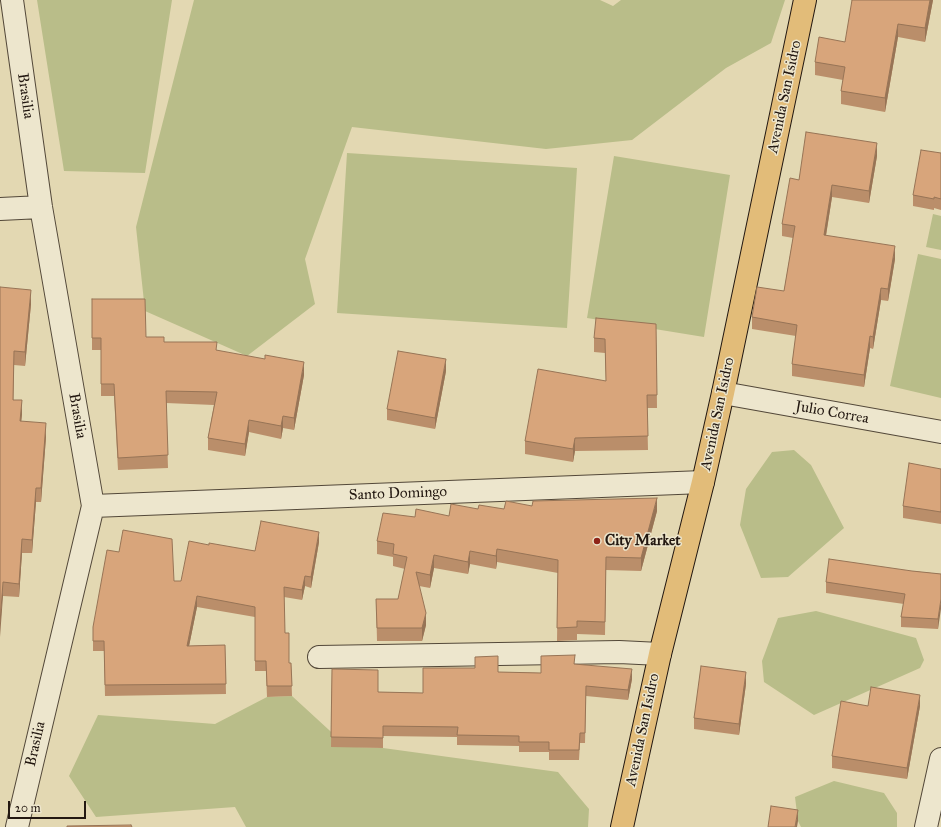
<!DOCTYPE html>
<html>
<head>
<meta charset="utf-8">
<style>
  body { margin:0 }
  #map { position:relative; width:941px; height:827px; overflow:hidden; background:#e3d8b2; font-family:"IM FELL Great Primer",serif }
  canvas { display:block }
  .scale { position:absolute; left:8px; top:801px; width:78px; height:18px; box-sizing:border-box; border:2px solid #231811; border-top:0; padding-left:5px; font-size:12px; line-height:14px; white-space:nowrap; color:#231811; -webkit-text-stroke:3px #ede6cd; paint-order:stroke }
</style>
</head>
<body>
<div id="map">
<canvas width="941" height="827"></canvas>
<div class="scale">20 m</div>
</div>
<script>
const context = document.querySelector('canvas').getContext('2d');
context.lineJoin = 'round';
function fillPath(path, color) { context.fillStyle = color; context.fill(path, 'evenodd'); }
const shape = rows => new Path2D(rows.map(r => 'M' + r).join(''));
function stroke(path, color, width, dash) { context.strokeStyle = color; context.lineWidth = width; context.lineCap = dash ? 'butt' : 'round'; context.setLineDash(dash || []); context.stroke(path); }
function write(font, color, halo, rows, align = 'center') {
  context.font = font + ' "IM FELL Great Primer",serif'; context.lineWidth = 3; context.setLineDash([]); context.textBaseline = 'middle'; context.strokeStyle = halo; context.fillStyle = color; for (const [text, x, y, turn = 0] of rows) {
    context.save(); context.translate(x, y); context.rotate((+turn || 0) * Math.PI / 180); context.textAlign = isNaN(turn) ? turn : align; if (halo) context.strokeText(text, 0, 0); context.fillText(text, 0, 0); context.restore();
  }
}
const green = shape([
  [37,0,172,0,145,173,64,171],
  [194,0,600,0,613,6,621,0,785,0,771,43,726,68,632,140,546,149,352,127,305,259,315,304,247,356,145,311,136,227],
  [347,153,577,168,567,328,337,313],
  [614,156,730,175,704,337,587,318],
  [933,214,941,216,941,250,926,247],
  [918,254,941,259,941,398,890,386],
  [794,450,811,465,844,528,788,577,761,578,740,525,746,489,772,452],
  [816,611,916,638,924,660,920,668,814,715,764,682,762,661,778,618],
  [292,696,341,741,356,747,383,748,558,772,589,809,588,827,246,827,235,807,96,817,69,776,98,715,215,724,267,697],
  [834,781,884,793,897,813,897,827,801,827,798,821,795,797]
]);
const minor = shape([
  [12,0,41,207,93,506,17,827],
  [0,209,41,207],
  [723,393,941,432],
  [93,506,703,482],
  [319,657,619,652,660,654],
  [926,827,941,759]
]);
const major = shape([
  [622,827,660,654,703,482,723,393,805,0]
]);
const wall = shape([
  [933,0,925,42,898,37,885,112,841,104,841,91,843,80,815,75,815,62,845,42],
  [941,153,941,210,934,208,934,210,913,206,913,195],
  [877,156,869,203,832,197,826,236,895,259,888,301,881,300,873,349,870,348,864,387,792,376,792,364,796,336,752,329,752,317,784,291,793,238,782,236,782,224,799,180],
  [0,287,31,304,25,366,14,365,13,400,22,414,21,421,46,437,41,502,36,502,32,553,22,553,19,597,3,596],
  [92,299,146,337,164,342,217,350,304,375,294,430,283,428,281,439,249,432,245,456,208,450,208,438,214,405,166,403,168,468,118,470,114,396,101,396,101,350,92,350],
  [656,324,657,408,647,408,648,450,575,451,573,462,525,454,525,441,606,381,605,353,594,352,594,338],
  [446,371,435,429,387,420,387,409],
  [941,469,941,524,903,518,903,506],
  [532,506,657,511,641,571,606,570,605,635,577,634,577,640,557,641,558,573,497,562,496,569,470,564,468,574,434,568,430,588,419,586,426,625,422,641,377,641,376,599,398,599,405,569,393,566,393,557,377,554,377,541,415,517,449,516,478,509,504,509],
  [319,542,311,588,305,586,302,600,284,597,285,633,289,663,291,663,292,696,267,697,266,671,255,671,255,617,197,607,189,646,225,645,226,694,105,696,104,651,93,651,93,627,174,581,181,581,209,545,255,551],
  [912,571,941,574,938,629,901,627,901,617,904,604,826,593,826,582],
  [575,664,632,679,628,700,586,696,585,743,580,743,579,760,549,760,549,752,519,752,519,746,457,745,457,737,383,736,383,748,331,747,332,669,378,692,423,693,498,672,541,673],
  [746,684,739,735,694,729,694,718],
  [868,706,920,706,907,779,832,768,832,756]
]);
const shadedWall = shape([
  [930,0,933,0,925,42,925,28],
  [898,24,898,37,885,112,885,98],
  [877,143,877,156,869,203,869,191],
  [832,185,832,197,824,247,824,235],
  [895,246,895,259,888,301,888,289],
  [881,288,881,300,873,349,873,337],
  [31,290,31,304,25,366,25,352],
  [870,336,870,348,864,387,864,375],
  [14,351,14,365,13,414,13,400],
  [446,359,446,371,435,429,435,418],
  [304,362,304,375,294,430,294,418],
  [22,400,22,414,20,435,20,421],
  [283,416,283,428,281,439,281,426],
  [249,420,249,432,245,456,245,444],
  [46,423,46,437,41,502,41,488],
  [575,438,575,451,573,462,573,449],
  [36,488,36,502,32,553,32,540],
  [657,498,657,511,641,571,641,558],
  [319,532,319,542,311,588,311,577],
  [22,539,22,553,19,597,19,584],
  [497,549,497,562,496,569,496,556],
  [470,551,470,564,468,574,468,562],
  [434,555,434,568,430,588,430,575],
  [305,576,305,586,302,600,302,590],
  [3,582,3,596,0,637,0,623],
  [197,596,197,607,187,656,187,646],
  [941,599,941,609,938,629,938,619],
  [426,613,426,625,422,641,422,628],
  [632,669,632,679,628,700,628,690],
  [746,672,746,684,739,735,739,724],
  [920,695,920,706,907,779,907,768],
  [798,810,798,821,797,827,795,827]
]);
const building = shape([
  [852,0,930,0,925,28,898,24,885,98,841,91,845,67,815,62,819,37,845,42,852,0],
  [806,132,877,143,869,191,832,185,824,235,895,246,888,289,881,288,873,337,870,336,864,375,792,364,797,325,752,317,757,287,784,291,795,226,782,224,790,178,799,180,806,132],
  [921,150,941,153,941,199,934,197,934,199,913,195,921,150],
  [0,287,31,290,25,352,14,351,13,400,22,400,20,421,46,423,41,488,36,488,32,540,22,539,19,584,3,582,0,623,0,287],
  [92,299,145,299,146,337,164,337,164,342,217,342,216,350,265,359,265,355,304,362,294,418,283,416,281,426,249,420,245,444,208,438,217,392,166,391,168,455,118,458,114,384,101,384,101,338,92,338,92,299],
  [596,318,656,324,657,395,647,395,648,436,575,438,573,449,525,441,538,369,606,381,605,339,594,338,596,318],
  [398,351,446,359,435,418,387,409,398,351],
  [909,463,941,469,941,512,903,506,909,463],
  [657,498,641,558,606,557,605,622,577,621,577,627,557,628,558,560,497,549,496,556,470,551,468,562,434,555,430,575,416,572,426,613,422,628,377,628,376,599,398,599,407,557,393,554,394,544,377,541,383,513,415,517,416,509,449,516,451,504,478,509,479,505,504,509,506,501,532,506,533,501,657,498],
  [261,521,319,532,311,577,305,576,302,590,284,587,285,633,289,633,289,663,291,663,292,686,267,686,266,661,255,661,255,607,197,596,187,646,225,645,226,684,105,685,104,641,93,641,93,627,107,550,119,552,123,530,172,539,174,581,181,581,189,541,209,545,209,543,255,551,261,521],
  [829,559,912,571,941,574,941,599,938,619,901,617,905,594,826,582,829,559],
  [575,655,574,664,632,669,628,690,586,686,585,733,580,733,579,750,549,750,549,742,519,742,519,736,457,735,458,727,383,726,383,738,331,737,332,669,378,670,378,692,423,693,423,668,475,668,475,657,498,656,498,672,541,673,541,656,575,655],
  [701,666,746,672,739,724,694,718,701,666],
  [871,687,920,695,907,768,832,756,841,701,868,706,871,687],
  [771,806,798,810,795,827,768,827,771,806],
  [131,825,132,827,67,827,67,826,131,825]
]);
const markers = [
  [597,541,4,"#8f2418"]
];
const streetNames = [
  ["Brasilia",25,96,82],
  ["Avenida San Isidro",785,97,-78],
  ["Julio Correa",832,413,10],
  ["Avenida San Isidro",718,414,-78],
  ["Brasilia",77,416,80],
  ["Santo Domingo",398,494,-2],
  ["Avenida San Isidro",643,730,-78],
  ["Brasilia",36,744,-77]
];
const poiNames = [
  ["City Market",605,541]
];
fillPath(green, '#b9bd89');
stroke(minor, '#534839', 24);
stroke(major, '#231811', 24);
stroke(minor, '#ede6cd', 22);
stroke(major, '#e2bc79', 22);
fillPath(wall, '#ba8e6a');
fillPath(shadedWall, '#977456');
fillPath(building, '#d8a57b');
stroke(building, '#977456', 1);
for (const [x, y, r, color] of markers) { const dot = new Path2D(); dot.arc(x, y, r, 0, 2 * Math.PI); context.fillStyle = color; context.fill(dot); stroke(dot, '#ede6cd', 1.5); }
write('15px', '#231811', '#ede6cd', streetNames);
write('bold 15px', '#231811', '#ede6cd', poiNames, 'left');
</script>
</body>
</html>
